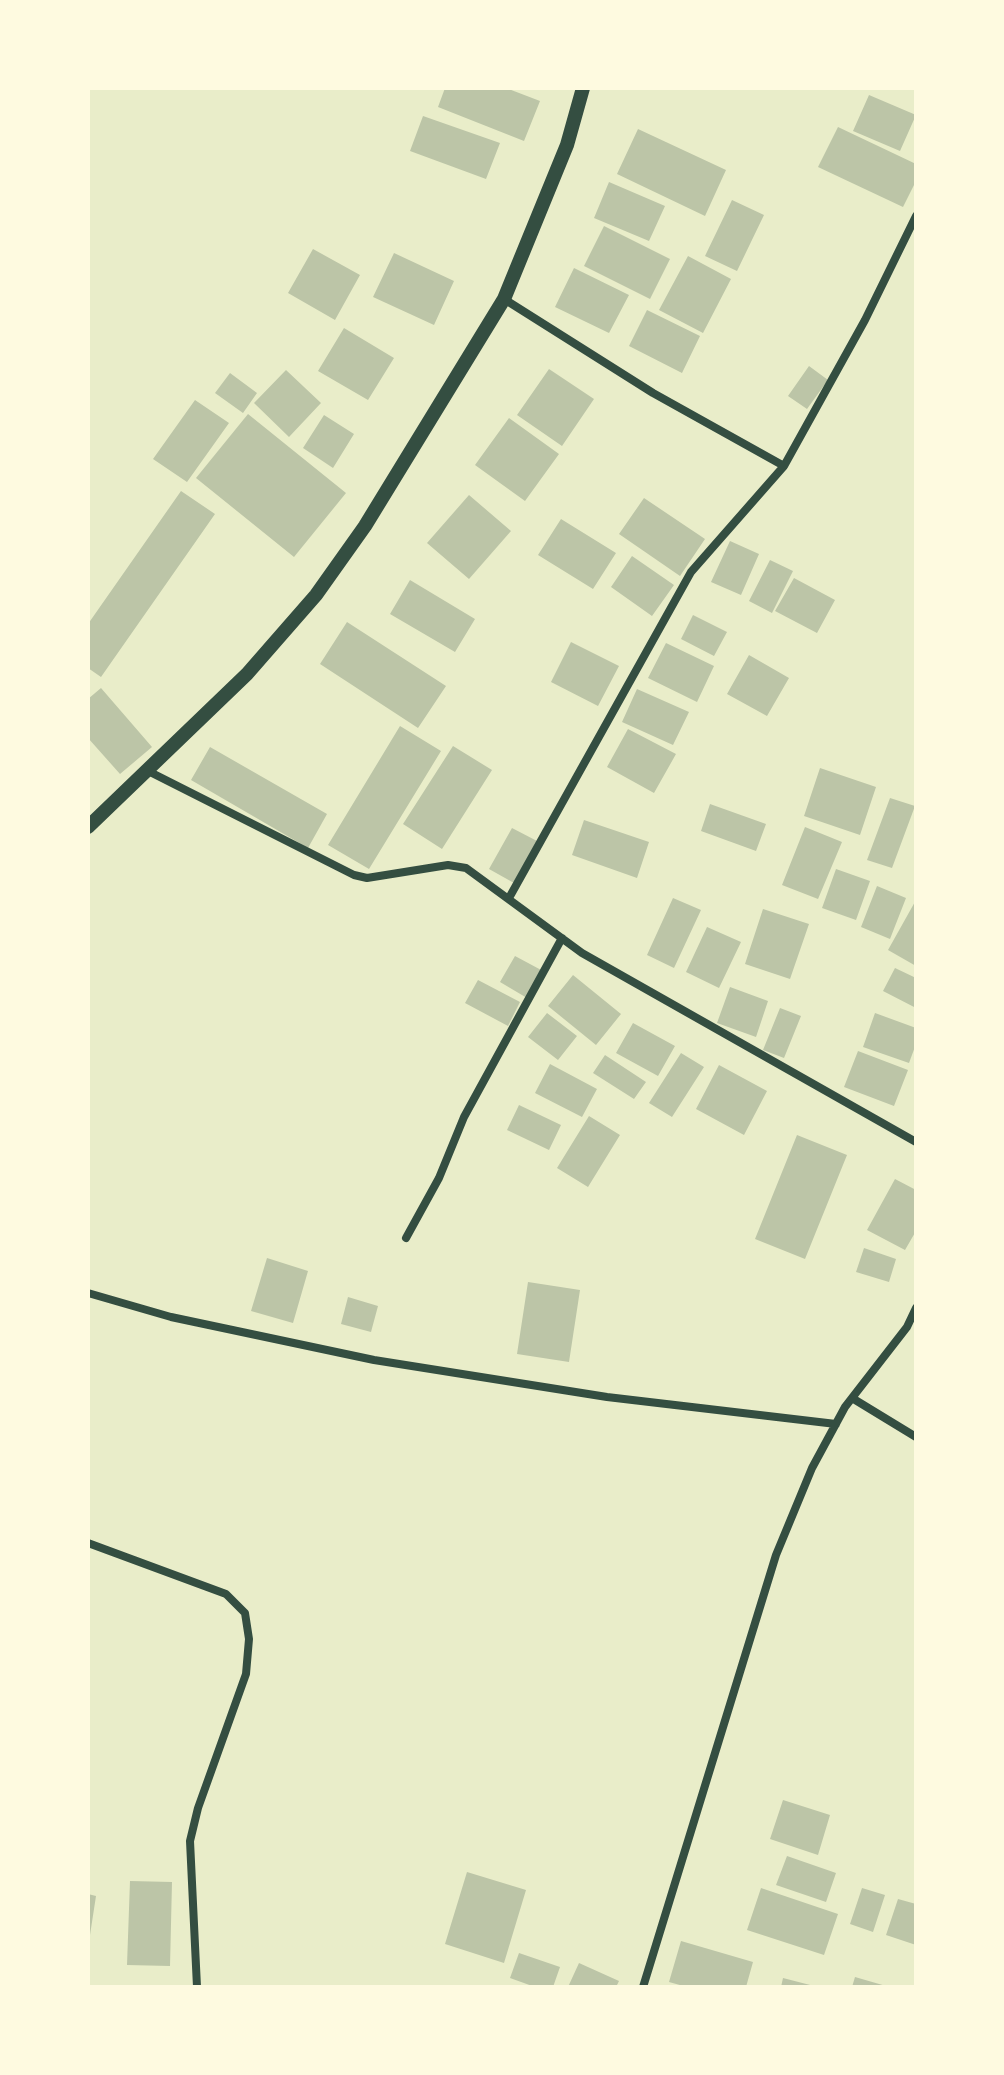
<!DOCTYPE html>
<html>
<head>
<meta charset="utf-8">
<style>
  body { margin:0 }
  #map { position:relative; width:1004px; height:2075px; overflow:hidden; background:#e9edc9; font-family:Mulish,sans-serif }
  canvas { display:block }
  .frame { position:absolute; inset:0; border:90px solid #fefae0; pointer-events:none }
</style>
</head>
<body>
<div id="map">
<canvas width="1004" height="2075"></canvas>
<div class="frame"></div>
</div>
<script>
const context = document.querySelector('canvas').getContext('2d');
context.lineJoin = 'round';
function fillPath(path, color) { context.fillStyle = color; context.fill(path, 'evenodd'); }
const shape = rows => new Path2D(rows.map(r => 'M' + r).join(''));
function stroke(path, color, width, dash) { context.strokeStyle = color; context.lineWidth = width; context.lineCap = dash ? 'butt' : 'round'; context.setLineDash(dash || []); context.stroke(path); }
const building = shape([
  [445,88,506,88,540,101,524,141,438,107],
  [869,95,916,115,900,151,853,131],
  [423,116,500,143,486,179,410,151],
  [838,127,916,164,916,181,903,207,818,167],
  [638,129,726,170,705,216,617,174],
  [609,182,665,206,649,241,594,218],
  [732,200,764,215,737,271,705,256],
  [604,226,670,259,650,299,584,266],
  [313,249,360,275,335,320,288,293],
  [394,253,454,281,434,325,373,297],
  [688,256,731,279,703,333,659,310],
  [574,268,629,295,609,333,555,307],
  [647,310,700,336,682,373,629,346],
  [344,328,394,358,368,400,318,371],
  [809,366,828,380,807,409,788,396],
  [549,369,594,399,562,446,517,415],
  [286,370,321,403,289,437,254,403],
  [230,373,257,393,243,413,215,393],
  [195,400,229,423,187,482,153,459],
  [248,414,346,493,294,557,196,478],
  [324,415,354,434,333,468,303,448],
  [509,418,559,454,525,501,475,465],
  [181,491,215,514,101,677,88,668,88,624],
  [469,495,511,531,469,579,427,543],
  [644,498,705,539,680,576,619,534],
  [561,519,616,553,593,589,538,555],
  [730,541,759,554,741,595,711,582],
  [632,556,674,585,652,616,611,587],
  [770,560,793,571,772,613,749,601],
  [794,578,835,600,817,633,775,611],
  [410,580,475,619,455,652,390,614],
  [693,615,727,632,714,656,681,639],
  [347,622,446,686,418,728,320,664],
  [571,642,619,666,598,706,551,682],
  [666,643,714,666,697,702,648,678],
  [749,655,789,678,767,716,727,694],
  [101,688,152,747,120,774,88,738,88,699],
  [637,689,689,712,673,745,622,722],
  [400,726,441,751,369,869,328,845],
  [628,729,676,754,654,793,607,767],
  [453,746,492,770,442,849,403,824],
  [210,747,327,814,308,848,191,780],
  [820,768,876,787,860,835,804,816],
  [890,798,915,806,892,868,867,860],
  [710,804,766,824,756,851,701,831],
  [584,820,649,842,637,878,572,855],
  [805,827,842,842,818,899,782,885],
  [512,828,537,841,514,883,489,869],
  [836,869,870,881,856,920,822,908],
  [877,886,906,898,890,939,861,927],
  [673,898,701,910,674,968,647,955],
  [916,900,916,966,888,950],
  [763,909,809,924,790,979,745,964],
  [707,927,741,942,719,988,686,972],
  [515,956,543,971,527,998,500,982],
  [895,968,916,978,916,1008,883,991],
  [573,975,621,1014,596,1045,548,1006],
  [478,980,520,1002,508,1026,465,1003],
  [730,987,768,1001,756,1037,717,1023],
  [780,1008,801,1016,784,1058,763,1050],
  [547,1013,577,1036,558,1060,528,1037],
  [875,1013,916,1028,916,1044,909,1063,863,1047],
  [633,1023,675,1046,658,1076,616,1053],
  [858,1051,908,1070,894,1106,844,1087],
  [681,1053,704,1067,672,1117,649,1103],
  [605,1055,646,1082,634,1099,593,1073],
  [550,1064,597,1089,582,1117,535,1093],
  [719,1065,767,1091,744,1135,696,1109],
  [519,1105,561,1125,549,1150,507,1130],
  [589,1116,620,1135,588,1187,557,1168],
  [797,1135,847,1155,805,1259,755,1239],
  [895,1179,916,1190,916,1231,905,1250,867,1230],
  [864,1248,896,1259,889,1282,856,1272],
  [267,1258,308,1271,293,1323,251,1311],
  [528,1282,580,1290,569,1362,517,1354],
  [348,1297,378,1306,371,1332,341,1324],
  [783,1800,830,1815,818,1855,770,1839],
  [787,1856,836,1873,826,1902,776,1885],
  [467,1872,526,1890,504,1963,445,1944],
  [130,1881,172,1882,170,1966,127,1965],
  [761,1888,838,1914,824,1955,747,1930],
  [862,1888,885,1895,873,1932,850,1924],
  [88,1894,96,1896,90,1935,88,1935],
  [898,1899,916,1904,916,1945,886,1935],
  [681,1941,753,1962,746,1987,687,1987,669,1982],
  [519,1953,560,1967,553,1987,535,1987,510,1978],
  [579,1963,619,1981,616,1987,568,1987],
  [855,1977,886,1986,885,1987,852,1987],
  [783,1978,814,1986,814,1987,781,1987]
]);
const minor = shape([
  [504,299,653,393,784,466],
  [146,770,354,875,367,878,448,865,466,868,582,953,916,1142],
  [509,898,691,572,784,466,865,320,916,216],
  [406,1238,439,1178,464,1117,562,938],
  [88,1293,171,1317,374,1360,607,1397,836,1424],
  [852,1398,916,1437],
  [88,1543,226,1594,245,1613,249,1639,246,1674,198,1808,190,1841,197,1987],
  [643,1987,776,1555,812,1468,845,1407,907,1327,916,1308]
]);
const tertiary = shape([
  [88,827,247,674,316,595,365,526,504,299,567,145,583,88]
]);
fillPath(building, '#bcc5a7');
stroke(minor, '#344e41', 8);
stroke(tertiary, '#344e41', 14);
</script>
</body>
</html>
